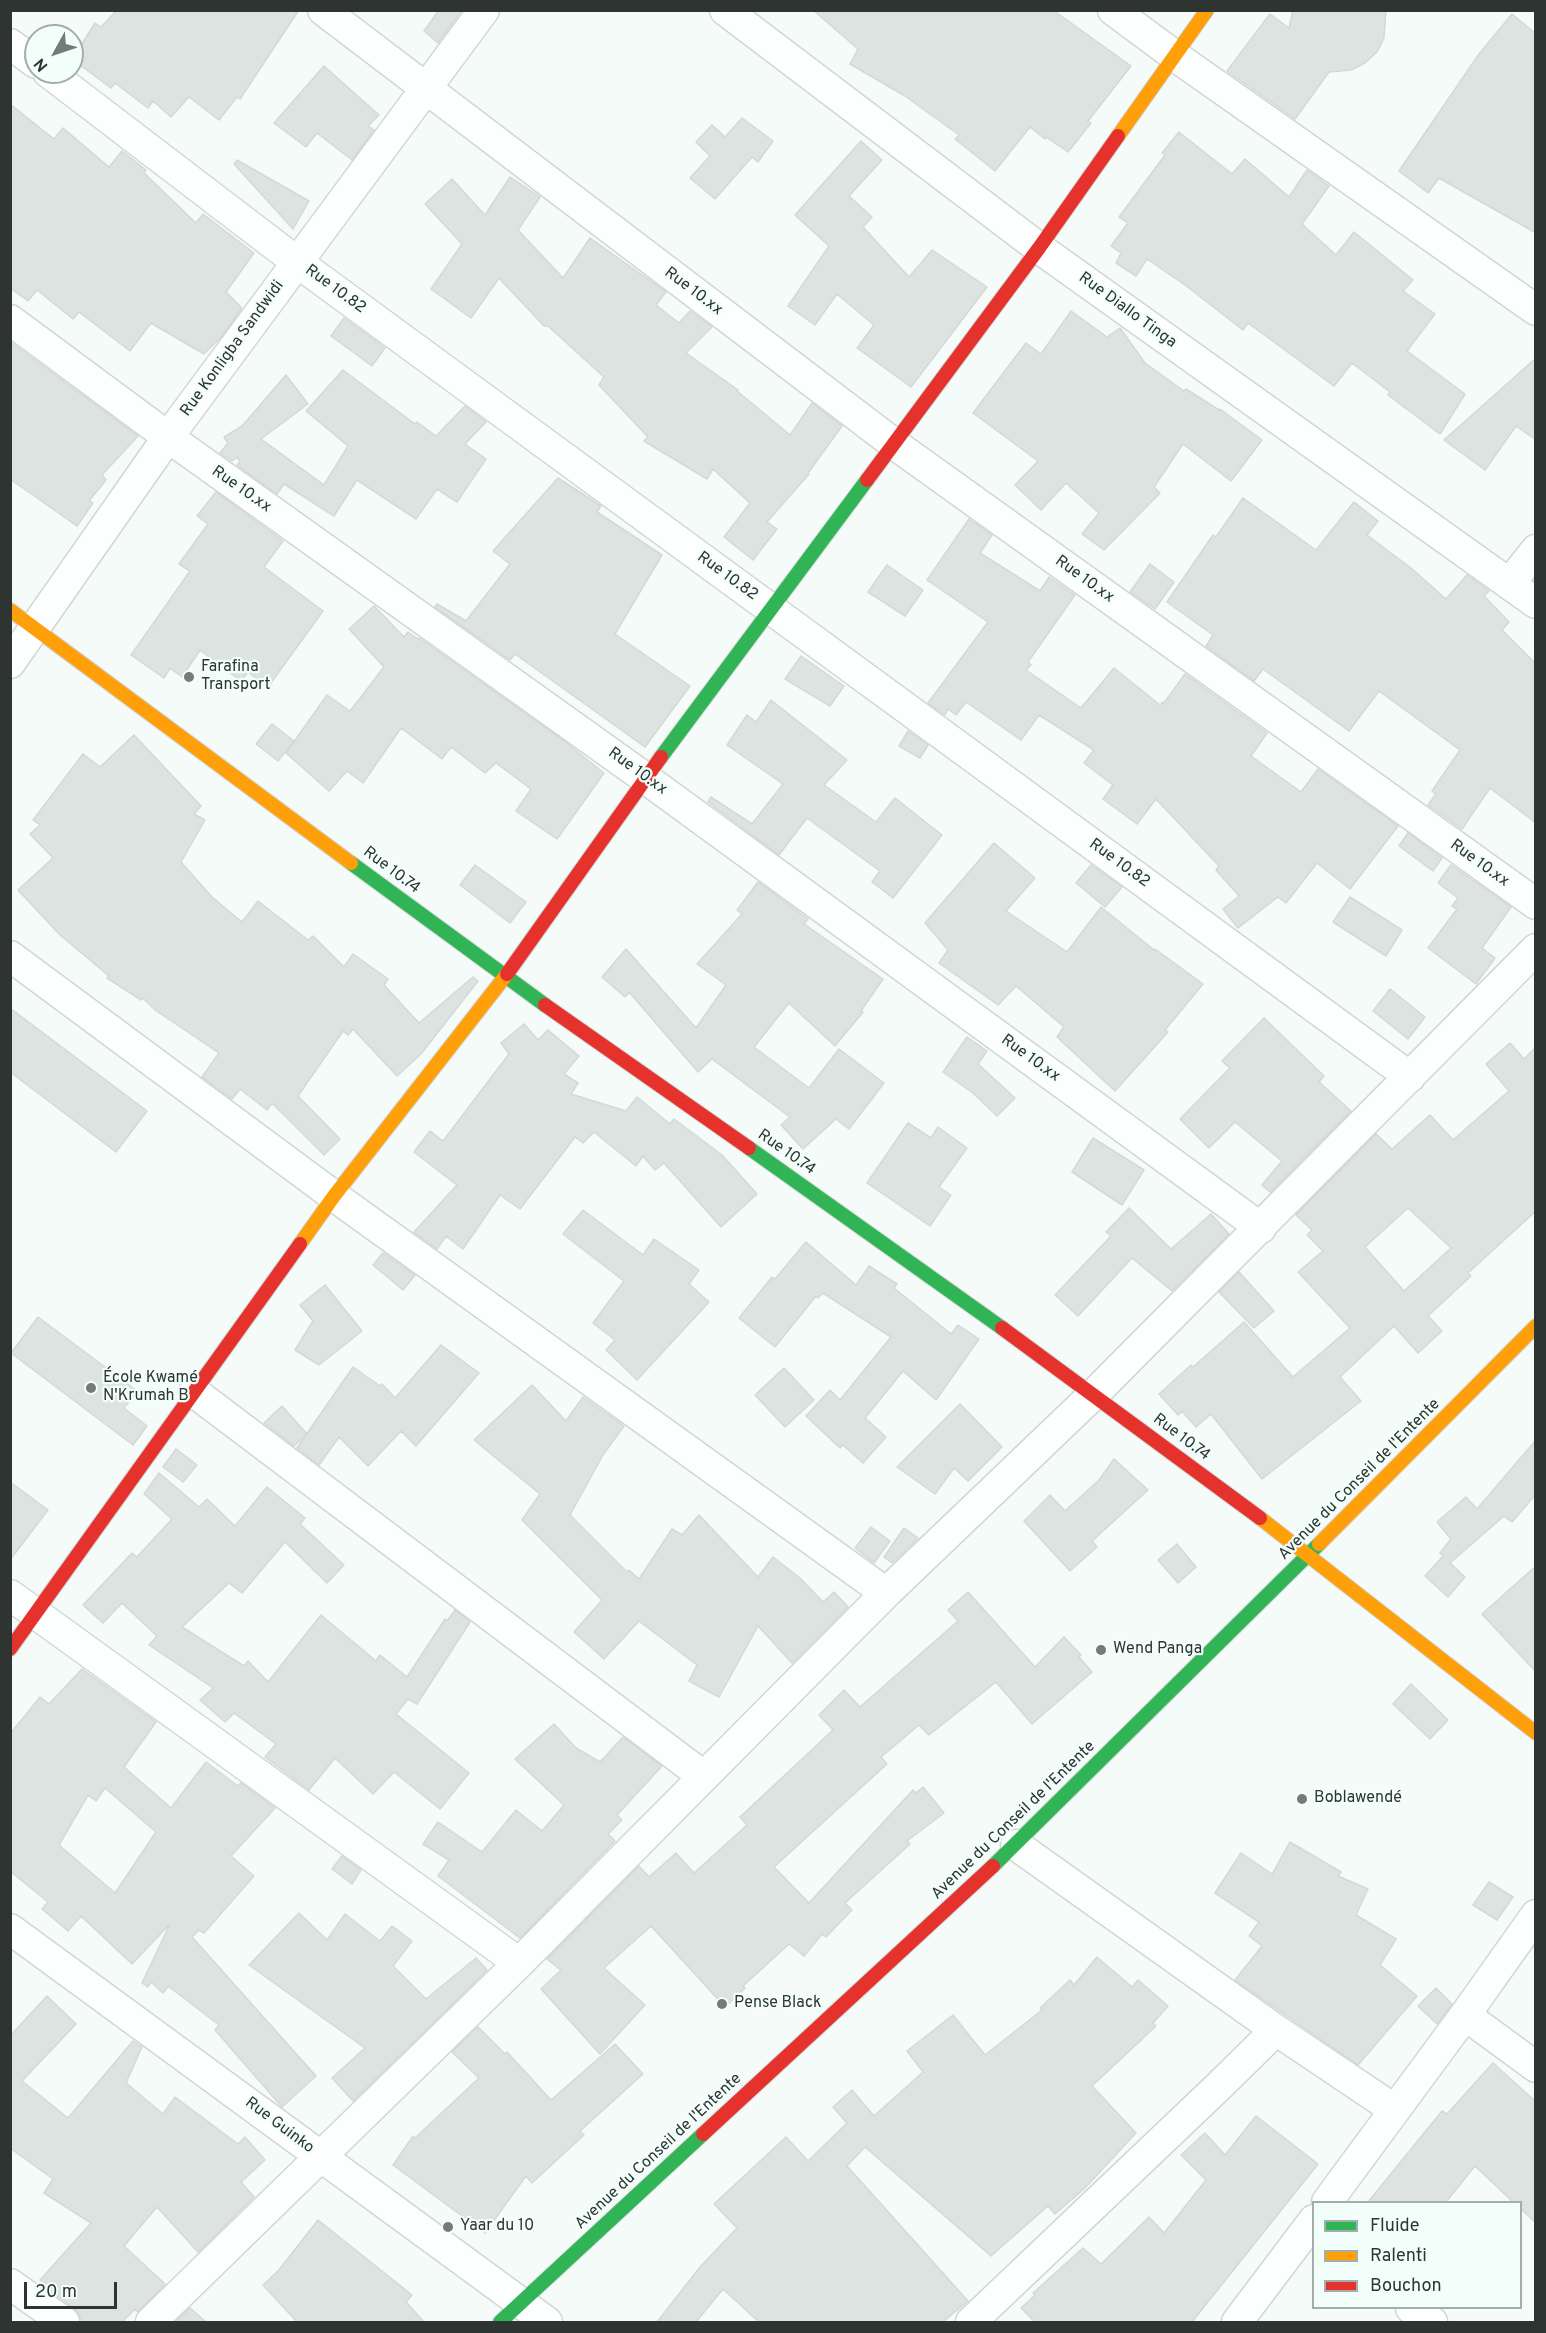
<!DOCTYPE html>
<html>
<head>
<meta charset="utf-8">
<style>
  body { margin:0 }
  #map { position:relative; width:1546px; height:2333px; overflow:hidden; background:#f4fbf9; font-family:Overpass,sans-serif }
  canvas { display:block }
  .frame { position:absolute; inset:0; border:12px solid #2e3432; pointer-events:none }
  .legend { position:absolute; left:1312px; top:2201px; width:210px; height:108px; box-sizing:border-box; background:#f1fefa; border:2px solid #a3adaa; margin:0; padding:8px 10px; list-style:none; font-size:18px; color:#2e3432 }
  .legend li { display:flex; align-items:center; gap:12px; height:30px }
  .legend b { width:30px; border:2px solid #a3adaa }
  .north { position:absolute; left:24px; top:24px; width:60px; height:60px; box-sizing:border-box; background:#f1fefa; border:2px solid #a3adaa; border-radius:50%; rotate:230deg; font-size:16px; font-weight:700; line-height:24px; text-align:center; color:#2e3432 }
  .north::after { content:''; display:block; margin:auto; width:21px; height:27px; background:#737a78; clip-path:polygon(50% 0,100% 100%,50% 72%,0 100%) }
  .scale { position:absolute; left:24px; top:2282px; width:93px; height:27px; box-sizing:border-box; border:3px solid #2e3432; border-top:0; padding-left:8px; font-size:18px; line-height:21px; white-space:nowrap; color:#2e3432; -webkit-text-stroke:4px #f1fefa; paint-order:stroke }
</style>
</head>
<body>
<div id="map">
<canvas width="1546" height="2333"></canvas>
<div class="frame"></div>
<ul class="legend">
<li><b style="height:8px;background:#30b455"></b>Fluide</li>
<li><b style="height:8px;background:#ff9f0a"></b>Ralenti</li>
<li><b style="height:8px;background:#e5322d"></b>Bouchon</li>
</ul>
<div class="north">N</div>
<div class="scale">20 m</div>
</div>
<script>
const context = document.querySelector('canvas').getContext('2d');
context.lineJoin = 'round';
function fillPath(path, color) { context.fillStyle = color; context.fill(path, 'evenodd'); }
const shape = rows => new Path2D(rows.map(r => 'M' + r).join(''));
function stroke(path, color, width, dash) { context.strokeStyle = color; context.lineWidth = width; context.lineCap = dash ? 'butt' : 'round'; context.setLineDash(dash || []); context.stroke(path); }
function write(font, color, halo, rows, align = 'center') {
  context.font = font + ' Overpass,sans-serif'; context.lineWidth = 4.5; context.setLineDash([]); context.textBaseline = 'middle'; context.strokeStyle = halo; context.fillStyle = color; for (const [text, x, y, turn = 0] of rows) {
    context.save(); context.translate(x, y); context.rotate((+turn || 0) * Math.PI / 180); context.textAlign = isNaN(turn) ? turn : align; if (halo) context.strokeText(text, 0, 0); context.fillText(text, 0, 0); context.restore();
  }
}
const building = shape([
  [117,10,299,10,240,99,237,97,219,120,189,97,171,117,153,101,148,108,115,83,111,88,72,59,95,23,101,27,117,10],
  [439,10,462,10,438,43,424,31,439,10],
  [813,10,1053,10,1131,66,1088,121,1091,123,1068,152,1046,137,1045,139,1030,127,995,171,955,139,959,135,905,96,850,64,858,49,813,10],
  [1293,10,1386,10,1384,38,1377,52,1365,63,1351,70,1329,72,1295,119,1227,71,1270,14,1289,28,1293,10],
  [1512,14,1536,34,1536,233,1439,178,1428,193,1399,171,1479,54,1512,14],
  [324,66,379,115,368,126,374,130,352,160,317,133,306,147,274,123,324,66],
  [10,104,54,139,63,128,109,167,122,151,146,170,144,173,196,223,203,214,254,253,226,292,242,308,222,336,204,354,151,323,130,351,79,312,73,319,37,290,28,301,10,288,10,104],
  [742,118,773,141,758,162,752,157,715,199,690,178,710,156,696,142,712,125,725,137,742,118],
  [1179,132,1232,174,1245,159,1289,197,1307,170,1329,186,1302,224,1336,255,1354,232,1413,280,1403,291,1435,314,1407,351,1465,394,1440,434,1388,395,1390,392,1352,363,1334,386,1248,323,1243,330,1185,285,1147,259,1136,276,1116,263,1121,253,1111,246,1128,223,1119,217,1165,155,1162,153,1179,132],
  [861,141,882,160,849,196,872,217,863,227,909,277,932,250,987,287,911,387,857,348,874,325,837,294,815,325,788,306,829,246,795,215,861,141],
  [237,160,309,201,293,229,234,164,237,160],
  [510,177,540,197,518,230,563,278,590,238,666,292,656,305,679,323,690,311,712,327,686,353,738,390,737,391,790,435,812,403,842,426,808,473,809,474,767,522,777,529,753,560,724,537,750,503,713,469,707,479,644,441,648,437,599,385,604,377,548,326,544,326,499,278,471,318,431,289,462,244,425,204,452,179,485,215,510,177],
  [1071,311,1107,337,1120,328,1145,363,1184,391,1186,389,1219,410,1220,409,1262,440,1231,481,1183,444,1154,487,1160,493,1104,550,1082,534,1099,513,1066,483,1041,510,1015,485,1038,461,973,413,1026,343,1041,354,1071,311],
  [344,318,385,348,372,366,331,336,344,318],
  [10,342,138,436,102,475,106,480,89,501,93,503,77,526,10,479,10,342],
  [1536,358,1536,440,1516,426,1485,470,1444,440,1536,358],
  [343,370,415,424,417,422,436,436,465,406,486,422,465,444,486,459,457,502,437,489,416,519,357,480,334,516,284,484,277,494,237,465,240,462,237,457,232,461,220,453,228,443,224,437,242,426,286,375,308,404,261,439,324,485,348,446,306,411,343,370],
  [558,478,601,506,597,512,662,555,615,634,690,686,645,747,515,654,510,660,435,607,437,604,466,621,510,564,493,551,558,478],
  [216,492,283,541,264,567,323,611,268,687,248,672,241,681,200,650,182,677,170,668,164,678,131,655,190,571,179,564,208,524,197,516,216,492],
  [1243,498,1316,550,1354,502,1378,521,1367,535,1411,568,1446,599,1467,575,1489,591,1484,596,1509,622,1502,630,1536,664,1536,823,1490,788,1462,829,1428,805,1436,794,1432,791,1460,750,1379,691,1349,731,1263,669,1254,681,1206,646,1213,635,1167,602,1213,535,1216,537,1243,498],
  [969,519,992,535,980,553,1040,591,1049,577,1075,595,1028,662,1031,665,1026,670,1081,708,1114,668,1160,705,1163,702,1164,703,1185,674,1267,733,1251,756,1301,792,1318,769,1398,826,1350,889,1317,863,1286,903,1278,897,1238,928,1223,909,1239,896,1216,870,1219,866,1156,799,1137,824,1103,799,1113,785,1084,763,1094,750,1039,715,1021,740,966,702,956,715,948,709,945,715,928,703,988,622,927,580,969,519],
  [1150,564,1174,582,1155,609,1130,592,1150,564],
  [887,565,923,590,905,616,868,592,887,565],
  [374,606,404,637,408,632,418,639,419,638,564,741,604,773,557,839,516,811,531,789,496,763,485,773,451,747,442,759,401,728,363,783,347,771,329,791,286,753,327,695,350,711,384,667,349,629,374,606],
  [801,656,844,686,830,706,785,679,801,656],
  [771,700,847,760,824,785,876,822,895,798,942,835,893,898,872,882,880,871,807,818,779,855,708,802,711,797,752,824,783,784,727,745,747,715,756,722,771,700],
  [272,724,294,741,278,761,256,744,272,724],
  [908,731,928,745,920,758,899,746,908,731],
  [134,735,201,806,194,814,205,820,181,862,212,897,242,922,258,901,308,940,313,936,344,967,353,954,388,979,384,985,419,1023,473,977,478,981,421,1054,397,1076,353,1029,348,1035,343,1031,298,1096,340,1139,324,1155,272,1103,267,1110,240,1089,232,1099,202,1077,219,1053,155,1010,143,998,141,1000,107,978,109,976,60,935,18,890,53,858,30,834,40,825,33,820,83,754,100,767,134,735],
  [1408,833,1442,858,1433,871,1399,846,1408,833],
  [994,843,1035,878,1006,911,1067,952,1101,907,1154,950,1155,949,1203,984,1165,1030,1168,1032,1115,1091,1057,1037,1064,1027,1016,986,998,1005,939,963,948,950,925,923,994,843],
  [475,865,526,902,510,923,460,885,475,865],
  [1091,865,1122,887,1105,907,1076,883,1091,865],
  [1451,865,1511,907,1482,948,1495,958,1476,984,1428,948,1457,909,1452,906,1458,898,1438,883,1451,865],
  [758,882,808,919,804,924,883,979,861,1011,863,1012,835,1046,789,1003,754,1047,809,1088,839,1049,884,1083,849,1129,836,1119,803,1149,781,1125,790,1117,712,1059,698,1072,629,992,625,997,602,977,626,949,696,1028,726,985,697,964,742,914,737,910,758,882],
  [1350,897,1402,930,1386,956,1333,922,1350,897],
  [1390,989,1425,1017,1408,1039,1373,1011,1390,989],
  [10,1008,147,1111,116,1152,10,1072,10,1008],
  [1264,1018,1324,1076,1319,1082,1351,1111,1270,1192,1262,1185,1282,1161,1235,1122,1209,1148,1180,1119,1230,1068,1222,1061,1264,1018],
  [524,1024,538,1040,548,1030,579,1056,564,1074,578,1083,571,1094,626,1111,637,1097,670,1124,674,1119,722,1155,757,1194,721,1227,664,1163,655,1170,643,1156,636,1166,594,1132,583,1143,575,1137,520,1209,500,1195,463,1249,446,1236,437,1249,414,1232,457,1185,414,1152,430,1131,443,1141,509,1054,501,1043,524,1024],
  [967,1037,987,1051,978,1064,1015,1098,997,1116,973,1093,943,1072,967,1037],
  [1510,1043,1524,1059,1536,1047,1536,1211,1468,1273,1471,1276,1428,1316,1442,1331,1418,1353,1394,1326,1340,1377,1361,1401,1262,1479,1211,1414,1196,1427,1182,1411,1178,1415,1159,1394,1191,1365,1193,1367,1244,1322,1293,1377,1350,1328,1298,1272,1323,1251,1307,1235,1312,1230,1296,1215,1376,1134,1392,1149,1430,1115,1453,1140,1509,1091,1486,1064,1510,1043],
  [1408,1208,1451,1248,1404,1291,1365,1247,1408,1208],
  [908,1123,931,1138,938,1127,967,1148,939,1187,951,1195,930,1226,867,1183,908,1123],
  [1093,1138,1144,1170,1122,1205,1072,1172,1093,1138],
  [1129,1208,1171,1249,1211,1214,1229,1234,1172,1291,1132,1258,1078,1316,1055,1295,1111,1236,1106,1232,1129,1208],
  [583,1210,643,1255,654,1239,699,1270,689,1284,709,1302,637,1380,606,1350,615,1340,593,1323,624,1281,563,1234,583,1210],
  [806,1242,856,1285,869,1266,897,1284,894,1288,951,1334,958,1325,979,1339,936,1400,903,1371,865,1418,886,1437,863,1463,843,1445,840,1448,806,1416,830,1390,840,1400,891,1337,823,1293,818,1298,816,1296,775,1347,739,1318,772,1277,775,1279,806,1242],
  [383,1253,415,1275,403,1290,373,1265,383,1253],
  [1239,1272,1274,1311,1254,1328,1219,1292,1239,1272],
  [325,1285,362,1331,319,1365,295,1350,313,1321,300,1305,325,1285],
  [38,1317,137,1391,124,1408,147,1426,133,1445,11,1353,38,1317],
  [441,1345,479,1373,416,1446,401,1431,368,1466,339,1437,319,1465,297,1448,353,1367,380,1386,382,1384,395,1398,441,1345],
  [784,1368,814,1400,785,1427,755,1395,784,1368],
  [532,1385,566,1421,583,1397,624,1426,603,1455,570,1515,627,1572,629,1570,639,1579,672,1529,682,1535,699,1515,758,1577,773,1557,800,1578,823,1602,834,1592,848,1607,792,1663,758,1626,719,1697,689,1681,697,1665,639,1621,604,1659,574,1632,602,1600,522,1520,540,1494,474,1440,532,1385],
  [960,1404,1002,1447,968,1481,954,1468,935,1494,897,1467,960,1404],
  [282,1406,307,1434,294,1446,264,1423,282,1406],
  [1536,1440,1536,1494,1512,1522,1504,1516,1450,1563,1465,1577,1448,1597,1425,1576,1443,1556,1440,1553,1451,1539,1437,1522,1466,1497,1477,1509,1536,1440],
  [176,1449,197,1465,183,1482,163,1467,176,1449],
  [1114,1459,1148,1490,1092,1541,1097,1547,1070,1571,1024,1521,1050,1495,1065,1511,1099,1480,1114,1459],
  [159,1473,199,1507,207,1499,235,1526,267,1487,305,1518,300,1524,344,1565,327,1583,285,1542,242,1593,229,1583,182,1627,244,1666,248,1661,268,1682,321,1615,376,1661,380,1655,407,1677,445,1619,447,1621,455,1610,470,1622,417,1704,408,1699,396,1714,469,1773,440,1809,394,1772,373,1794,335,1758,309,1790,265,1757,276,1744,234,1713,225,1722,200,1700,213,1688,149,1645,157,1636,122,1603,103,1623,83,1605,132,1553,137,1557,172,1519,144,1494,159,1473],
  [10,1482,48,1510,10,1560,10,1482],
  [871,1527,890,1541,874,1563,855,1548,871,1527],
  [904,1528,918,1538,892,1563,884,1557,904,1528],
  [1177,1544,1196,1567,1178,1583,1158,1560,1177,1544],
  [1536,1566,1536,1672,1482,1614,1536,1566],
  [968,1592,1035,1667,1064,1637,1081,1655,1079,1657,1092,1672,1032,1724,996,1682,929,1735,919,1725,881,1757,887,1764,774,1867,809,1903,913,1790,916,1793,923,1787,944,1813,907,1841,910,1844,845,1903,852,1910,826,1937,822,1934,804,1956,789,1944,743,1986,745,1988,725,2007,651,1926,604,1968,645,2005,600,2054,541,1989,561,1970,547,1959,639,1866,649,1877,676,1853,694,1873,747,1825,740,1817,833,1730,819,1715,844,1690,860,1707,958,1621,948,1610,968,1592],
  [82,1669,156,1722,124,1767,171,1808,206,1762,238,1786,241,1783,275,1808,231,1856,254,1876,204,1933,199,1930,192,1937,316,2076,282,2107,215,2030,219,2025,168,1986,163,1993,151,1982,148,1987,142,1983,170,1924,132,1964,81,1916,68,1931,42,1909,48,1902,10,1871,10,1734,40,1697,49,1704,82,1669],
  [105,1788,156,1832,115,1893,59,1845,88,1795,96,1801,105,1788],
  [1411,1684,1448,1720,1430,1739,1393,1704,1411,1684],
  [554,1724,576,1748,600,1762,623,1737,662,1766,617,1815,622,1820,608,1834,615,1841,520,1938,438,1876,449,1860,423,1844,438,1822,482,1852,516,1810,542,1831,564,1805,515,1759,554,1724],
  [1290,1842,1341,1872,1338,1876,1368,1889,1356,1915,1396,1939,1380,1965,1417,1996,1358,2065,1235,1980,1262,1946,1249,1936,1259,1922,1215,1893,1241,1853,1272,1874,1290,1842],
  [342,1856,361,1870,352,1884,332,1869,342,1856],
  [1489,1882,1513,1897,1497,1920,1473,1905,1489,1882],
  [299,1913,327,1940,345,1914,380,1941,392,1926,412,1941,393,1966,426,1999,476,1958,487,1970,353,2101,332,2078,365,2048,249,1965,299,1913],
  [1097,1957,1132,1987,1138,1980,1168,2006,1153,2023,1156,2026,1092,2086,1136,2133,1084,2189,1055,2214,1048,2206,991,2256,865,2147,847,2166,968,2301,943,2322,759,2322,723,2289,696,2322,657,2322,700,2267,737,2228,714,2204,786,2137,808,2161,847,2123,833,2107,852,2090,874,2116,923,2072,907,2051,953,2015,985,2055,1042,2010,1040,2008,1070,1980,1074,1985,1097,1957],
  [1436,1988,1452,2004,1437,2024,1418,2006,1436,1988],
  [47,1996,76,2024,22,2081,68,2118,133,2041,142,2047,126,2083,163,2114,175,2097,238,2144,245,2137,265,2160,241,2182,254,2197,198,2252,157,2207,124,2246,165,2284,138,2312,135,2309,122,2322,81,2322,79,2314,74,2308,43,2286,45,2284,40,2280,91,2223,44,2193,53,2179,10,2148,10,2036,47,1996],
  [478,2027,505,2054,507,2052,551,2100,615,2044,643,2074,580,2131,584,2135,532,2183,526,2176,485,2233,393,2165,413,2136,415,2138,479,2078,452,2052,478,2027],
  [1493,2063,1536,2102,1536,2223,1521,2209,1521,2202,1513,2202,1475,2166,1446,2202,1368,2202,1442,2111,1447,2114,1493,2063],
  [1256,2116,1318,2164,1192,2322,1035,2322,1021,2308,1035,2295,1033,2293,1083,2248,1101,2264,1149,2217,1164,2233,1206,2180,1181,2155,1205,2133,1225,2155,1256,2116],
  [318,2220,412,2295,406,2302,424,2322,297,2322,263,2285,278,2271,318,2220],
  [190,2308,206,2322,175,2322,190,2308]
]);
const street = shape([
  [323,10,893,443,1536,904],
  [725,10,1039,248,1536,603],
  [1113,10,1175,56,1536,310],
  [10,44,36,63],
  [48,72,297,262,1410,1077],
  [10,320,168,437,645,778,1261,1228],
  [1509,584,1536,550],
  [10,663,168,437,484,10],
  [10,956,334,1196,886,1593],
  [194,1392,703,1776],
  [10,1595,519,1963],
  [1016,1845,1276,2030,1395,2110],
  [10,1929,547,2322],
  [1465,2015,1536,2067],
  [1327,2202,1465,2015,1536,1915],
  [10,2284,64,2322],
  [1411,2308,1432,2322],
  [151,2322,519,1963,886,1593,1094,1394,1536,949],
  [971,2322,1218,2087,1276,2030],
  [1237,2322,1314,2220]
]);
const fast = shape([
  [661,757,867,480],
  [351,863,545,1005],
  [749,1148,1002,1328],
  [993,1866,1319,1544],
  [500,2322,703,2134]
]);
const slow = shape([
  [1118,136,1207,10],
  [10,610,351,863],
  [300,1244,334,1196,507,974],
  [1260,1518,1536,1733],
  [1319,1544,1536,1326]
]);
const jam = shape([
  [867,480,1039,248,1118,136],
  [507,974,661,757],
  [545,1005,749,1148],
  [1002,1328,1260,1518],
  [10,1649,300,1244],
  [703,2134,993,1866]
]);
const markers = [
  [189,677,6,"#737a78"],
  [91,1388,6,"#737a78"],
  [1101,1650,6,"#737a78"],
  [1302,1799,6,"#737a78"],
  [722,2004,6,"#737a78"],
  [448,2227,6,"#737a78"]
];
const streetNames = [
  ["Rue 10.82",335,290,36],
  ["Rue 10.xx",693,292,37],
  ["Rue Diallo Tinga",1127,311,36],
  ["Rue Konligba Sandwidi",233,349,-54],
  ["Rue 10.xx",241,490,35],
  ["Rue 10.82",727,577,36],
  ["Rue 10.xx",1084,580,36],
  ["Rue 10.xx",637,772,36],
  ["Rue 10.82",1119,864,36],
  ["Rue 10.xx",1479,864,36],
  ["Rue 10.74",391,871,37],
  ["Rue 10.xx",1030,1059,36],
  ["Rue 10.74",786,1153,35],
  ["Rue 10.74",1181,1438,37],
  ["Avenue du Conseil de l'Entente",1360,1480,-45],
  ["Avenue du Conseil de l'Entente",1014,1821,-44],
  ["Rue Guinko",279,2126,37],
  ["Avenue du Conseil de l'Entente",659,2152,-43]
];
const poiNames = [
  ["Farafina",201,668],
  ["Transport",201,686],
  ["École Kwamé",103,1379],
  ["N'Krumah B",103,1397],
  ["Wend Panga",1113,1650],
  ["Boblawendé",1314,1799],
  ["Pense Black",734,2004],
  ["Yaar du 10",460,2227]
];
fillPath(building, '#dde3e1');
stroke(building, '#d2d9d7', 1.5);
stroke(street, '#d1d7d5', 33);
stroke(fast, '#d1d7d5', 16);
stroke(slow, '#d1d7d5', 16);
stroke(jam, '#d1d7d5', 16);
stroke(street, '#fdfefe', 30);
stroke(fast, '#30b455', 14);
stroke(slow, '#ff9f0a', 14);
stroke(jam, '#e5322d', 14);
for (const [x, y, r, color] of markers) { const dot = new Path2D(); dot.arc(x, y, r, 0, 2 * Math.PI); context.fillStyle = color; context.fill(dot); stroke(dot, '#f1fefa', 2); }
write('16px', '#2e3432', '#f1fefa', streetNames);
write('16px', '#2e3432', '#f1fefa', poiNames, 'left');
</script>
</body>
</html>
